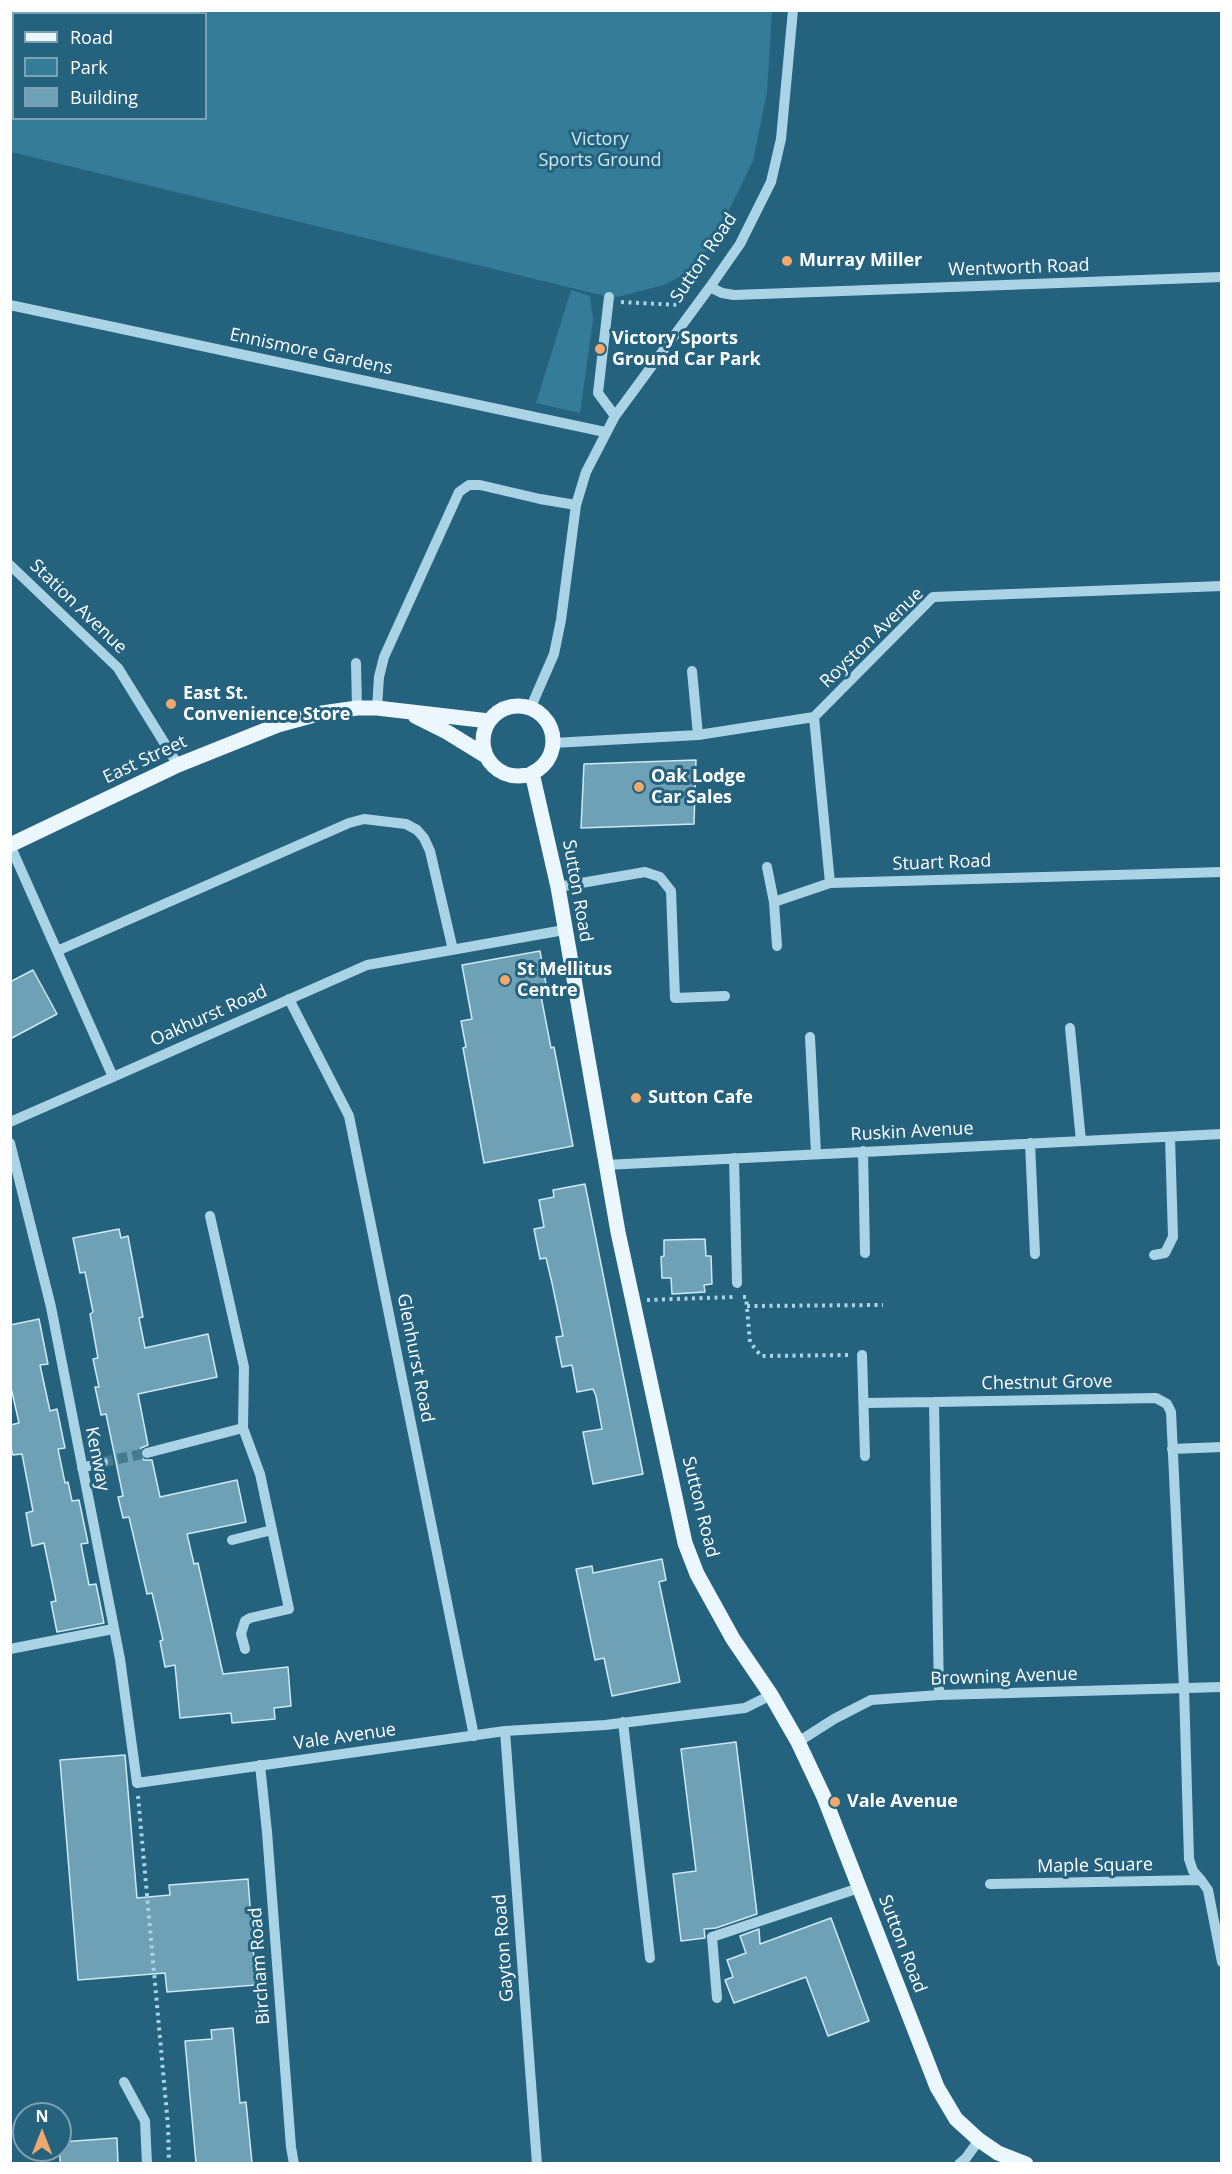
<!DOCTYPE html>
<html>
<head>
<meta charset="utf-8">
<style>
  body { margin:0 }
  #map { position:relative; width:1232px; height:2174px; overflow:hidden; background:#25627e; font-family:"Open Sans",sans-serif }
  canvas { display:block }
  .frame { position:absolute; inset:0; border:12px solid #fff; pointer-events:none }
  .legend { position:absolute; left:12px; top:12px; width:195px; height:108px; box-sizing:border-box; background:#25627e; border:2px solid #7ca1b2; margin:0; padding:8px 10px; list-style:none; font-size:18px; color:#fff }
  .legend li { display:flex; align-items:center; gap:12px; height:30px }
  .legend b { width:30px; border:2px solid #7ca1b2 }
  .north { position:absolute; left:12px; top:2102px; width:60px; height:60px; box-sizing:border-box; background:#25627e; border:2px solid #7ca1b2; border-radius:50%; rotate:0deg; font-size:16px; font-weight:700; line-height:24px; text-align:center; color:#fff }
  .north::after { content:''; display:block; margin:auto; width:21px; height:27px; background:#efa96e; clip-path:polygon(50% 0,100% 100%,50% 72%,0 100%) }
</style>
</head>
<body>
<div id="map">
<canvas width="1232" height="2174"></canvas>
<div class="frame"></div>
<ul class="legend">
<li><b style="height:8px;background:#ebf6fd"></b>Road</li>
<li><b style="height:16px;background:#357c99"></b>Park</li>
<li><b style="height:16px;background:#6ea1b6"></b>Building</li>
</ul>
<div class="north">N</div>
</div>
<script>
const context = document.querySelector('canvas').getContext('2d');
context.lineJoin = 'round';
function fillPath(path, color) { context.fillStyle = color; context.fill(path, 'evenodd'); }
const shape = rows => new Path2D(rows.map(r => 'M' + r).join(''));
function stroke(path, color, width, dash) { context.strokeStyle = color; context.lineWidth = width; context.lineCap = dash ? 'butt' : 'round'; context.setLineDash(dash || []); context.stroke(path); }
function write(font, color, halo, rows, align = 'center') {
  context.font = font + ' "Open Sans",sans-serif'; context.lineWidth = 6; context.setLineDash([]); context.textBaseline = 'middle'; context.strokeStyle = halo; context.fillStyle = color; for (const [text, x, y, turn = 0] of rows) {
    context.save(); context.translate(x, y); context.rotate((+turn || 0) * Math.PI / 180); context.textAlign = isNaN(turn) ? turn : align; if (halo) context.strokeText(text, 0, 0); context.fillText(text, 0, 0); context.restore();
  }
}
const green = shape([
  [11,11,772,11,767,92,753,161,712,245,683,275,664,285,613,298,11,152],
  [14,14,206,14,206,118,14,118],
  [571,290,590,296,593,320,580,413,536,403]
]);
const building = shape([
  [696,760,694,824,581,828,584,764,696,760],
  [540,951,548,995,541,996,551,1048,554,1047,573,1146,484,1163,463,1048,466,1047,461,1021,472,1019,462,965,540,951],
  [33,970,57,1014,10,1039,10,982,33,970],
  [585,1184,643,1474,593,1484,583,1432,602,1429,596,1396,593,1389,577,1392,572,1365,562,1367,556,1337,563,1336,552,1283,546,1258,540,1259,534,1229,544,1227,539,1200,554,1197,553,1190,585,1184],
  [119,1229,121,1238,128,1236,143,1317,139,1318,145,1348,208,1334,217,1377,138,1394,148,1445,141,1448,140,1454,144,1460,152,1460,160,1497,237,1480,246,1522,187,1534,194,1564,198,1563,223,1674,288,1667,291,1706,274,1708,275,1719,232,1723,231,1713,180,1718,175,1665,165,1667,160,1641,163,1640,152,1593,147,1594,129,1517,123,1518,118,1497,123,1496,106,1414,101,1415,95,1387,99,1387,93,1359,98,1358,90,1314,93,1312,85,1272,80,1273,73,1238,119,1229],
  [705,1239,706,1256,711,1256,712,1284,704,1285,705,1292,672,1294,671,1278,662,1278,661,1257,664,1256,664,1240,705,1239],
  [39,1319,48,1364,40,1365,50,1411,57,1409,65,1448,58,1449,65,1483,68,1482,72,1501,79,1500,88,1543,81,1544,89,1585,96,1584,104,1623,57,1632,51,1602,56,1601,44,1543,32,1546,26,1513,33,1511,22,1454,13,1455,10,1445,10,1425,19,1423,10,1383,10,1325,39,1319],
  [662,1559,666,1580,659,1582,680,1682,612,1696,604,1658,595,1660,576,1569,592,1566,593,1573,662,1559],
  [736,1742,757,1914,716,1928,704,1929,705,1938,681,1941,673,1874,696,1871,681,1749,736,1742],
  [125,1755,137,1898,170,1895,169,1885,248,1879,256,1985,167,1992,165,1973,78,1980,60,1760,125,1755],
  [831,1918,869,2021,828,2036,806,1977,734,2003,725,1980,733,1977,727,1960,746,1953,740,1936,759,1929,760,1944,831,1918],
  [233,2028,240,2103,246,2102,252,2163,196,2163,185,2041,212,2039,211,2030,233,2028],
  [117,2138,118,2163,60,2163,60,2142,117,2138]
]);
const minorTunnel = shape([
  [103,1462,147,1453]
]);
const path = shape([
  [621,302,679,305],
  [743,1297,746,1297,750,1342,761,1356,850,1355],
  [647,1300,733,1297],
  [747,1306,883,1305],
  [138,1796,168,2126,169,2164]
]);
const minor = shape([
  [710,287,722,293,734,295,1222,277],
  [609,297,598,393,615,416],
  [10,305,605,432],
  [10,565,118,668,178,765],
  [356,663,357,708],
  [692,671,698,735],
  [377,708,379,677,384,657,459,492,469,485,480,485,540,499,576,505],
  [530,709,554,654,561,620,576,505,586,472,615,416,710,287,740,244,771,182,781,139,793,10],
  [814,717,830,883,1222,872],
  [553,743,698,735,814,717,933,597,1222,586],
  [10,845,113,1077,367,965,564,930],
  [767,867,774,902,777,946],
  [558,887,645,872,660,877,671,891,675,998,725,996],
  [774,902,830,883],
  [57,951,349,823,364,819,406,824,417,830,424,838,430,851,453,950],
  [289,999,349,1116,474,1736],
  [1070,1028,1081,1141],
  [810,1037,816,1153],
  [10,1122,113,1077],
  [10,1143,51,1307,120,1659,137,1783,505,1731,605,1725,745,1708,771,1695],
  [1030,1143,1035,1254],
  [863,1151,865,1253],
  [734,1158,737,1283],
  [605,1165,1222,1134],
  [1154,1255,1165,1253,1173,1237,1170,1137],
  [862,1355,865,1456],
  [864,1403,934,1402],
  [243,1428,260,1474,289,1609,250,1618,245,1621,241,1634,245,1649],
  [1172,1449,1222,1447],
  [147,1453,243,1428,244,1367,210,1216],
  [82,1468,103,1462],
  [232,1540,272,1530],
  [10,1649,113,1629],
  [939,1695,934,1402,1156,1398,1167,1404,1171,1412,1184,1688,1189,1859,1193,1871,1201,1880,990,1884],
  [623,1722,650,1958],
  [505,1731,537,2164],
  [798,1742,834,1719,871,1700,939,1695,1222,1687],
  [260,1765,267,1832,291,2147,294,2164],
  [1201,1880,1208,1890,1222,1962],
  [717,1998,712,1937,859,1888],
  [124,2082,145,2121,147,2164],
  [959,2164,966,2158,979,2140]
]);
const major = shape([
  '483 741a35 35 0 1 1 70 0a35 35 0 1 1-70 0Z',
  [415,716,447,732,486,756],
  [532,773,558,887,618,1232,685,1543,697,1574,733,1639,771,1695,798,1742,824,1797,937,2087,956,2119,979,2140,998,2153,1026,2164],
  [10,845,178,765,278,725,322,713,357,708,377,708,489,721]
]);
const markers = [
  [787,261,6,"#efa96e"],
  [600,349,6,"#efa96e"],
  [171,704,6,"#efa96e"],
  [639,787,6,"#efa96e"],
  [505,980,6,"#efa96e"],
  [636,1098,6,"#efa96e"],
  [835,1802,6,"#efa96e"]
];
const parkNames = [
  ["Victory",600,140],
  ["Sports Ground",600,161]
];
const streetNames = [
  ["Sutton Road",704,258,-56],
  ["Wentworth Road",1019,268,-2],
  ["Ennismore Gardens",311,352,12],
  ["Station Avenue",78,607,44],
  ["Royston Avenue",872,638,-44],
  ["East Street",145,760,-25],
  ["Stuart Road",942,863,-2],
  ["Sutton Road",577,891,80],
  ["Oakhurst Road",209,1016,-24],
  ["Ruskin Avenue",912,1132,-3],
  ["Glenhurst Road",415,1358,79],
  ["Chestnut Grove",1047,1383,-1],
  ["Kenway",97,1459,79],
  ["Sutton Road",700,1507,76],
  ["Browning Avenue",1004,1677,-2],
  ["Vale Avenue",345,1737,-8],
  ["Maple Square",1095,1866,-1],
  ["Sutton Road",902,1944,69],
  ["Gayton Road",504,1948,-94],
  ["Bircham Road",260,1966,-94]
];
const poiNames = [
  ["Murray Miller",799,261],
  ["Victory Sports",612,339],
  ["Ground Car Park",612,360],
  ["East St.",183,694],
  ["Convenience Store",183,715],
  ["Oak Lodge",651,777],
  ["Car Sales",651,798],
  ["St Mellitus",517,970],
  ["Centre",517,991],
  ["Sutton Cafe",648,1098],
  ["Vale Avenue",847,1802]
];
fillPath(green, '#357c99');
fillPath(building, '#6ea1b6');
stroke(building, '#cde9f4', 1.5);
stroke(minorTunnel, '#467a91', 10, [10, 5]);
stroke(path, '#aad4e5', 4, [3, 4.5]);
stroke(minor, '#aad4e5', 10);
stroke(major, '#ebf6fd', 15);
for (const [x, y, r, color] of markers) { const dot = new Path2D(); dot.arc(x, y, r, 0, 2 * Math.PI); context.fillStyle = color; context.fill(dot); stroke(dot, '#25627e', 2); }
write('18px', '#cde9f4', '#25627e', parkNames);
write('18px', '#fff', '#25627e', streetNames);
write('bold 18px', '#fff', '#25627e', poiNames, 'left');
</script>
</body>
</html>
